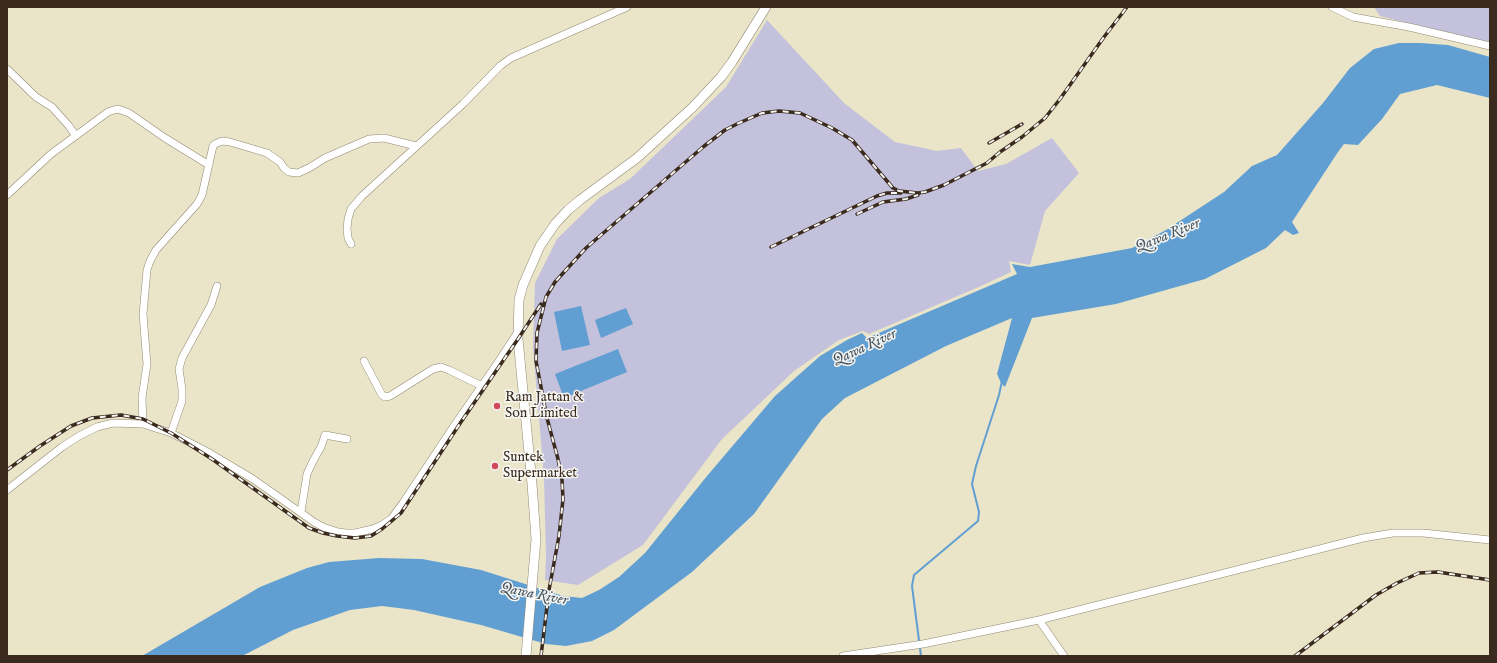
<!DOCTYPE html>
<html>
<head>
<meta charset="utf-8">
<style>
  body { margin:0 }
  #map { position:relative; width:1497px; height:663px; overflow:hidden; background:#eae5c8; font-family:"IM FELL English",serif }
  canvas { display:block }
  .frame { position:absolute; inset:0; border:8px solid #3b2a1e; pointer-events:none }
</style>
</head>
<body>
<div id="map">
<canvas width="1497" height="663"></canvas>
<div class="frame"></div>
</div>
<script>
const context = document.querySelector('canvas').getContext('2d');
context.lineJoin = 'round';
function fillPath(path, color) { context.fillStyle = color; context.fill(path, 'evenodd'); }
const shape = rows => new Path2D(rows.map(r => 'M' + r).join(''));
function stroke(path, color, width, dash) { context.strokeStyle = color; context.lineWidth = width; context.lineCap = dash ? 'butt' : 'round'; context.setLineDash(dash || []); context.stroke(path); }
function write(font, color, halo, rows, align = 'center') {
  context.font = font + ' "IM FELL English",serif'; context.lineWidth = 3; context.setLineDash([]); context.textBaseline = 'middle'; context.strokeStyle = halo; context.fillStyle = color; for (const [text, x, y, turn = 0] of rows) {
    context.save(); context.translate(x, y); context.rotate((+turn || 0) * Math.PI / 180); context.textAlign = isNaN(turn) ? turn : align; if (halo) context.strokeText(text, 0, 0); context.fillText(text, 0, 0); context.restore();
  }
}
const industrial = shape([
  [1374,7,1490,7,1490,44,1380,16],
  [767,20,844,103,895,142,937,151,961,148,978,171,1006,164,1052,138,1079,173,1045,211,1030,265,1009,261,1011,272,981,286,869,334,863,331,839,340,794,371,722,439,643,545,578,585,545,580,546,556,544,478,533,347,535,283,557,239,599,198,630,179,726,87]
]);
const water = shape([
  [1399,43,1420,43,1448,45,1490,57,1490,98,1437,85,1400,94,1382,119,1358,145,1344,144,1338,152,1292,222,1299,233,1293,235,1285,230,1266,248,1205,279,1116,304,1032,318,1005,387,1001,383,997,374,1012,318,946,346,845,398,822,419,754,514,692,572,614,630,592,641,566,646,546,644,481,625,414,610,382,606,350,610,293,630,242,656,142,656,260,587,307,568,329,562,379,558,422,559,481,570,563,596,582,598,599,590,619,577,645,553,707,476,775,396,820,356,847,340,862,333,867,338,1017,274,1012,264,1030,267,1132,248,1166,230,1224,192,1252,166,1277,155,1323,103,1350,68,1374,49],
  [581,306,590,345,562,351,554,312],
  [626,308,633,324,601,338,595,320],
  [618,349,627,372,564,398,555,374]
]);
const stream = shape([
  [921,656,912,586,914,575,978,521,979,512,972,484,976,466,999,395,1002,381]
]);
const minor = shape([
  [1332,7,1353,17,1409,27,1490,46],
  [7,69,36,97,52,107,69,126,76,136],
  [7,195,51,154,108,112,114,110,118,109,129,113,165,138,209,165],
  [351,244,348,238,347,229,348,219,351,209,362,196,463,104,500,66,511,58,627,7],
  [364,361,382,395,385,397,390,396,433,369,441,367,449,370,482,386],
  [143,424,142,398,147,364,143,314,147,270,150,261,156,250,197,204,202,195,213,146,215,144,222,141,230,142,267,153,280,162,284,168,289,172,298,173,309,168,325,158,369,139,384,138,416,146],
  [171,433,182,401,182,389,179,369,182,358,211,305,217,286],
  [7,490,62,447,79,436,97,427,113,423,143,424,171,433,206,451,253,479,314,522,323,527,338,532,346,533,355,533,373,529,382,525,391,519,403,503,454,426,497,364,518,332],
  [301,512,307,474,313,461,321,447,325,435,347,439],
  [1039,620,1064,656],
  [843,656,923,644,1039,620,1363,538,1393,533,1423,533,1490,540]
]);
const major = shape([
  [526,656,536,539,532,484,518,339,519,300,523,285,540,246,555,224,568,210,580,200,637,158,693,107,721,77,732,62,766,7]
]);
const rail = shape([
  [989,143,1022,124],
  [857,214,883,202,906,199,918,195],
  [771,247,877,196,887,193,901,193],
  [7,470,40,446,71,426,92,418,121,415,143,419,171,433,212,459,309,528,323,533,337,536,355,538,371,536,382,529,401,513,461,422,518,339,541,304],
  [541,656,549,590,559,536,563,499,562,480,558,459,547,418,536,361,537,333,546,297,555,282,586,248,703,147,725,130,739,123,762,113,779,111,800,113,832,128,852,140,893,188,899,191,918,193,925,192,944,185,987,163,1000,152,1022,137,1045,118,1060,99,1104,37,1127,7],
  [1295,656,1376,595,1397,583,1419,573,1438,572,1490,580]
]);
const markers = [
  [497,406,4,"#d1495b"],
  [495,466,4,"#d1495b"]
];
const poiNames = [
  ["Ram Jattan &",505,398],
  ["Son Limited",505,414],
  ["Suntek",503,458],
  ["Supermarket",503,474]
];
const waterNames = [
  ["Qawa River",1168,236,-22],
  ["Qawa River",865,348,-25],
  ["Qawa River",534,595,11]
];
fillPath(industrial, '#c3c1db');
fillPath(water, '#619fd2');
stroke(stream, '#619fd2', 2);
stroke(minor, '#928873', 8);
stroke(major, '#928873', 10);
stroke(minor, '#fff', 7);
stroke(major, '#fff', 9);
stroke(rail, '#3b2a1e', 3.5);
stroke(rail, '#f6f6f2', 2, [6]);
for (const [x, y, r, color] of markers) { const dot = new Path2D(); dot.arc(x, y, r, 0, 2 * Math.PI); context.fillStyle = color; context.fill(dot); stroke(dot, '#f6f6f2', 1.5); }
write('14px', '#3b2a1e', '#f6f6f2', poiNames, 'left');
write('italic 15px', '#4a5966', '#f6f6f2', waterNames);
</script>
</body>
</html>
